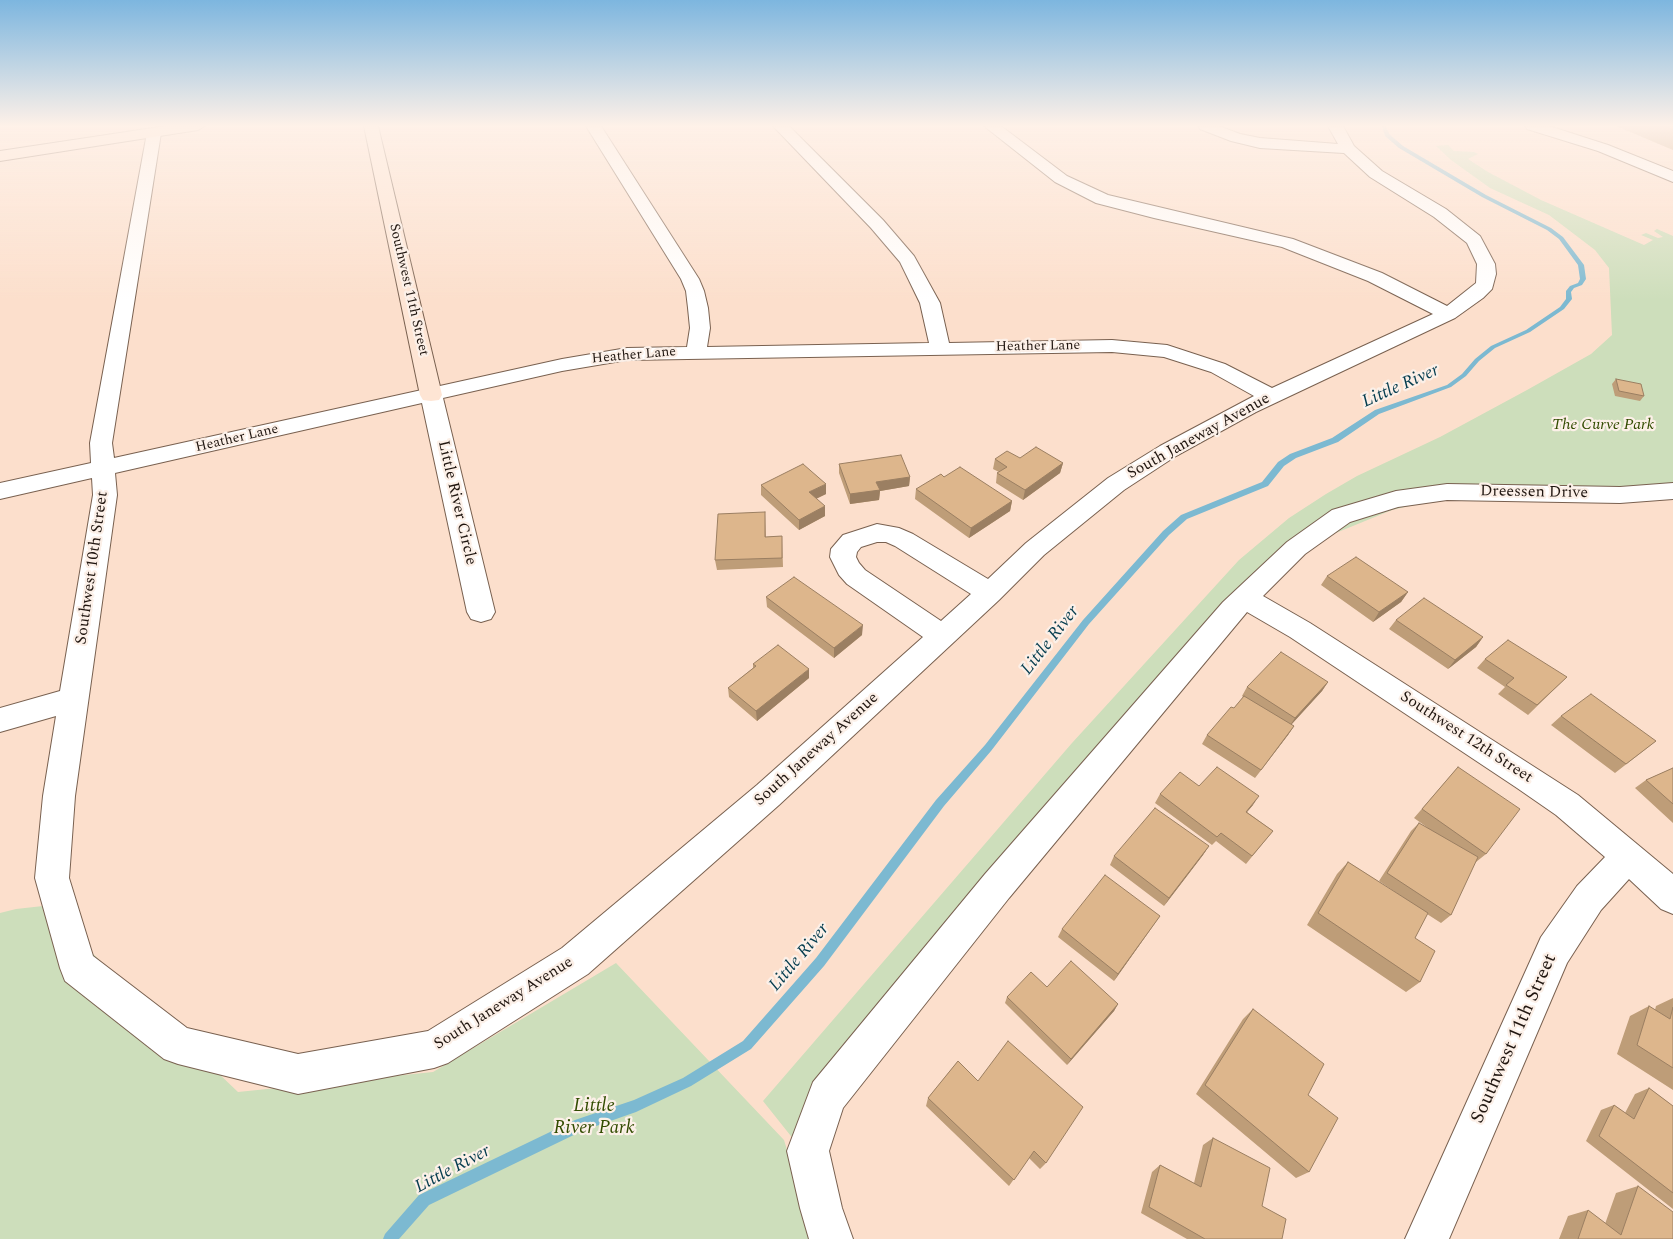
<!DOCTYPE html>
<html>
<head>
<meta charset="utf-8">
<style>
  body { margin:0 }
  canvas { display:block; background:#fcdfcc }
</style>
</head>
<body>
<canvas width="1673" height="1239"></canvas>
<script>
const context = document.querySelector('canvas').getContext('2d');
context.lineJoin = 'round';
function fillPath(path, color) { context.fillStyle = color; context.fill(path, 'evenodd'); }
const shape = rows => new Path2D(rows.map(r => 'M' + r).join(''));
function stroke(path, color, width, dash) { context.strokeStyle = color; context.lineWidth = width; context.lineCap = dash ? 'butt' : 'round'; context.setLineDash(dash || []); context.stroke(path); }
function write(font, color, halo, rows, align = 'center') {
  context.font = font + ' Spectral,serif'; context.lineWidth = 4.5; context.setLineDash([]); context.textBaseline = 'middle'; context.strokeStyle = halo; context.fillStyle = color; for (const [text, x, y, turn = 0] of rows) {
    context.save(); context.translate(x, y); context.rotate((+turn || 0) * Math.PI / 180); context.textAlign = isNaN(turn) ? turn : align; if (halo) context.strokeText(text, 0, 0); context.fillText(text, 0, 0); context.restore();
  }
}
const green = shape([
  [1448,145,1454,151,1474,152,1478,154,1468,159,1488,172,1541,200,1644,245,1653,240,1641,235,1646,233,1658,238,1663,237,1654,231,1657,229,1673,236,1673,491,1439,499,1392,510,1326,537,1275,569,798,1145,763,1101,1072,743,1239,560,1289,518,1326,494,1357,476,1440,437,1527,390,1591,354,1612,335,1609,268,1595,250,1549,215,1490,188,1451,160,1436,146],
  [43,906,238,1092,433,1072,616,963,784,1140,814,1239,0,1239,0,913,16,909]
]);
const stream = shape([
  [1382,126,1386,126,1389,134,1403,146,1486,195,1551,228,1563,237,1584,265,1586,279,1582,285,1574,288,1571,292,1572,299,1564,309,1530,332,1495,348,1479,361,1466,376,1451,387,1379,414,1338,442,1296,458,1284,466,1268,486,1187,519,1169,535,1089,624,991,751,944,806,824,966,751,1049,691,1086,636,1112,582,1131,429,1205,399,1239,383,1239,385,1234,419,1195,575,1120,634,1100,683,1078,743,1041,816,958,936,800,985,745,1083,620,1163,531,1181,515,1262,482,1278,462,1290,454,1332,438,1375,410,1447,385,1462,374,1475,359,1491,346,1526,330,1560,307,1566,299,1566,291,1570,286,1578,283,1580,279,1578,265,1559,239,1547,230,1482,197,1399,148,1385,136,1382,126]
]);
const street = shape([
  [586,126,601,126,699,279,704,291,708,308,710,328,707,347,929,343,920,303,900,262,871,228,773,126,789,126,883,220,914,256,940,303,949,343,1112,340,1167,345,1225,364,1272,388,1433,314,1368,281,1282,247,1154,218,1096,203,1055,182,984,126,1001,126,1067,176,1108,195,1293,239,1382,273,1447,306,1476,283,1477,264,1467,243,1434,217,1370,177,1344,153,1260,148,1231,141,1200,129,1198,126,1219,126,1240,134,1260,138,1338,144,1328,126,1343,126,1354,146,1382,171,1446,209,1480,236,1495,264,1496,274,1492,289,1483,298,1455,318,1256,412,1176,456,1124,490,1044,555,999,600,779,805,588,974,448,1063,434,1068,298,1094,178,1064,164,1059,65,981,60,968,35,878,43,796,56,716,0,732,0,708,60,691,93,495,92,478,0,499,0,483,91,463,90,443,147,133,149,130,154,129,159,130,161,133,112,443,114,458,562,359,627,348,687,347,690,328,688,308,686,291,681,279,586,126],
  [1112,352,1164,357,1211,372,1254,396,1160,446,1108,478,1026,543,988,579,913,534,899,528,877,524,843,535,831,549,830,557,839,575,847,584,923,637,757,785,562,948,428,1031,298,1054,187,1028,93,956,69,878,75,796,117,495,115,473,422,403,467,612,471,619,481,622,491,619,495,612,443,398,562,371,627,360,1112,352],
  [877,542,886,542,895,546,971,594,941,621,865,570,859,563,856,557,857,552,861,547,877,542],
  [1525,126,1549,126,1608,145,1673,171,1673,182,1598,151,1527,129,1525,126],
  [1673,483,1673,499,1620,503,1447,500,1398,507,1350,522,1305,554,1263,596,1310,623,1578,795,1673,874,1673,914,1661,909,1629,879,1601,910,1567,963,1449,1239,1405,1239,1541,937,1577,886,1605,857,1556,815,1517,788,1290,637,1247,612,1009,898,843,1108,829,1151,842,1208,853,1239,809,1239,800,1208,787,1151,813,1082,985,874,1223,602,1287,542,1332,510,1396,491,1447,484,1620,487,1673,483]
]);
const secondary = shape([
  [166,126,205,126,198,130,0,161,0,151,166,126],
  [364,126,378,126,442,395,439,400,431,401,423,400,420,395,364,126]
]);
const wall = shape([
  [1616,126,1673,126,1673,150],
  [1616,379,1644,396,1640,401,1615,396,1612,384],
  [1020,458,1063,463,1060,473,1023,500,996,483,997,473,999,472,993,469,995,459],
  [839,464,910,477,909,486,880,491,879,500,850,504,839,473],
  [944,477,1012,501,1010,511,969,538,915,499,916,489],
  [761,485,826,494,816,499,825,516,799,530,761,495],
  [765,512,766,537,782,536,783,567,717,570,715,560],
  [1327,576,1408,592,1401,602,1373,622,1321,585],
  [766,597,862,635,834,658,767,607],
  [1396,620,1483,637,1476,647,1448,669,1389,629],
  [1485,659,1567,677,1528,715,1498,694,1505,687,1477,668],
  [753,664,809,678,757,721,729,697,728,688,753,668],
  [1328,682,1322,691,1291,725,1294,726,1288,735,1255,778,1202,744,1207,735,1234,708,1243,697,1242,696,1247,687],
  [1561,716,1656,741,1615,773,1551,725],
  [1458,767,1486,854,1476,862,1475,862,1451,915,1441,923,1427,914,1415,938,1420,982,1406,992,1307,925,1337,874,1348,862,1407,900,1379,881,1411,831,1419,823,1428,828,1414,818],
  [1673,768,1673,823,1635,788,1646,780],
  [1199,786,1253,805,1247,812,1273,831,1246,864,1216,841,1212,845,1155,803,1160,794],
  [1209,846,1203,855,1164,906,1110,865,1114,856],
  [1160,916,1114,981,1058,937,1062,929],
  [1047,987,1118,1004,1114,1011,1067,1065,1005,1003,1007,997],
  [1673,998,1673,1090,1617,1054,1630,1016,1649,1006,1655,1010,1656,1006],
  [1253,1009,1308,1095,1309,1172,1296,1178,1196,1094,1243,1019],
  [958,1061,1046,1163,1040,1169,1029,1158,1009,1186,926,1106,928,1098],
  [1649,1088,1673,1106,1673,1209,1586,1141,1601,1110,1614,1105,1625,1113,1635,1094],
  [1213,1138,1262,1206,1282,1239,1187,1239,1141,1213,1152,1172,1160,1165,1194,1183,1203,1145],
  [1638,1186,1673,1239,1559,1239,1568,1216,1588,1210,1605,1224,1616,1193]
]);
const shadedWall = shape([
  [1063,463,1060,473,1023,500,1025,490],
  [910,477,909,486,880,491,879,500,850,504,850,494,876,482],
  [826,484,826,494,809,502,809,492],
  [1012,501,1010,511,969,538,971,528],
  [825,506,825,516,799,530,799,520],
  [1408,592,1401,602,1373,622,1379,612],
  [863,625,862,635,834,658,834,648],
  [1483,637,1476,647,1448,669,1455,660],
  [809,669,809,678,757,721,756,711],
  [1328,682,1322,691,1289,727,1295,718],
  [1294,726,1288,735,1255,778],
  [1259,796,1253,805,1240,820,1246,812],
  [1209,846,1203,855,1164,906,1169,898],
  [1160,916,1155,923,1114,981,1118,974],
  [1118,1004,1114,1011,1067,1065,1071,1059]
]);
const building = shape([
  [1665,126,1673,126,1673,130,1665,126],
  [1616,379,1641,384,1644,396,1619,391,1616,379],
  [1036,447,1063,463,1025,490,997,473,1007,467,995,459,1007,451,1020,458,1036,447],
  [901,455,910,477,876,482,880,490,850,494,839,464,901,455],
  [803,464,826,484,809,492,825,506,799,520,761,485,803,464],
  [960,467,1012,501,971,528,916,489,941,474,944,477,960,467],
  [765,512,765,537,782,536,782,558,715,560,718,514,765,512],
  [1356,557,1408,592,1379,612,1327,576,1356,557],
  [794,577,863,625,834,648,766,597,794,577],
  [1424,598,1483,637,1455,660,1396,620,1424,598],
  [1508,640,1567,677,1537,705,1506,685,1514,678,1485,659,1508,640],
  [778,645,809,669,756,711,728,688,756,666,753,664,778,645],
  [1281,652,1328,682,1295,718,1247,687,1281,652],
  [1591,694,1656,741,1626,764,1561,716,1591,694],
  [1244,696,1294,726,1261,770,1207,735,1231,707,1234,708,1244,696],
  [1217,767,1259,796,1246,812,1273,831,1252,856,1221,833,1217,837,1160,794,1180,772,1199,786,1217,767],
  [1458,767,1520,809,1486,854,1422,809,1458,767],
  [1673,768,1673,804,1646,780,1673,768],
  [1155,808,1209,846,1169,898,1114,856,1155,808],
  [1419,823,1478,857,1451,915,1387,873,1419,823],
  [1348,862,1428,913,1415,938,1435,951,1420,982,1318,913,1348,862],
  [1105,875,1160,916,1118,974,1062,929,1105,875],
  [1071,961,1118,1004,1071,1059,1007,997,1031,972,1047,987,1071,961],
  [1649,1006,1670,1019,1673,1007,1673,1068,1637,1045,1649,1006],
  [1253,1009,1324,1064,1308,1095,1338,1118,1309,1172,1205,1085,1253,1009],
  [1008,1041,1083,1107,1046,1163,1034,1151,1014,1180,928,1098,958,1061,978,1081,1008,1041],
  [1649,1088,1673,1106,1673,1193,1599,1136,1614,1105,1634,1119,1649,1088],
  [1213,1138,1270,1168,1262,1206,1286,1219,1282,1239,1205,1239,1149,1207,1160,1165,1201,1187,1213,1138],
  [1638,1186,1673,1212,1673,1239,1578,1239,1588,1210,1621,1235,1638,1186]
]);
const farStreetnames = [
  ["Southwest 11th Street",408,290,77],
  ["Heather Lane",1038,347,-1],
  ["Heather Lane",634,356,-5],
  ["Heather Lane",237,439,-13]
];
const parkNames = [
  ["The Curve Park",1603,426]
];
const streetNames = [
  ["South Janeway Avenue",1199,437,-29],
  ["Dreessen Drive",1534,493,1],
  ["Little River Circle",456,503,77],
  ["Southwest 10th Street",93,568,-82],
  ["Southwest 12th Street",1466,738,33],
  ["South Janeway Avenue",817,750,-42],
  ["South Janeway Avenue",504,1004,-32]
];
const waterNames = [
  ["Little River",1401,387,-24],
  ["Little River",1051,641,-52],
  ["Little River",800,958,-50],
  ["Little River",453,1170,-28]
];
const nearStreetnames = [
  ["Southwest 11th Street",1515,1039,-66]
];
const nearParknames = [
  ["Little",594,1107],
  ["River Park",594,1129]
];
fillPath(green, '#cddebb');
fillPath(stream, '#7cb9d1');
stroke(street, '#796150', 2);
stroke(secondary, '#796150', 2);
fillPath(street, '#fff');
fillPath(secondary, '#fee5d4');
fillPath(wall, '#be9d78');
fillPath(shadedWall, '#9b7f62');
fillPath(building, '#ddb68c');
stroke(building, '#9b7f62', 1);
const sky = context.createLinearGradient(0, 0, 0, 300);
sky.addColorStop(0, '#7db6df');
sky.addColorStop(0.42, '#fef1e8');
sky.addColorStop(1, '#fef1e800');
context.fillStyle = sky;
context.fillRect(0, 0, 1673, 300);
write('14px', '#201610', '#fcf0e8', farStreetnames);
write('italic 16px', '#324c00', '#fcf0e8', parkNames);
write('16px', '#201610', '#fcf0e8', streetNames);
write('italic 18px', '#053d4f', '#fcf0e8', waterNames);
write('19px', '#201610', '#fcf0e8', nearStreetnames);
write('italic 19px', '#324c00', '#fcf0e8', nearParknames);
</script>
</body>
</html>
